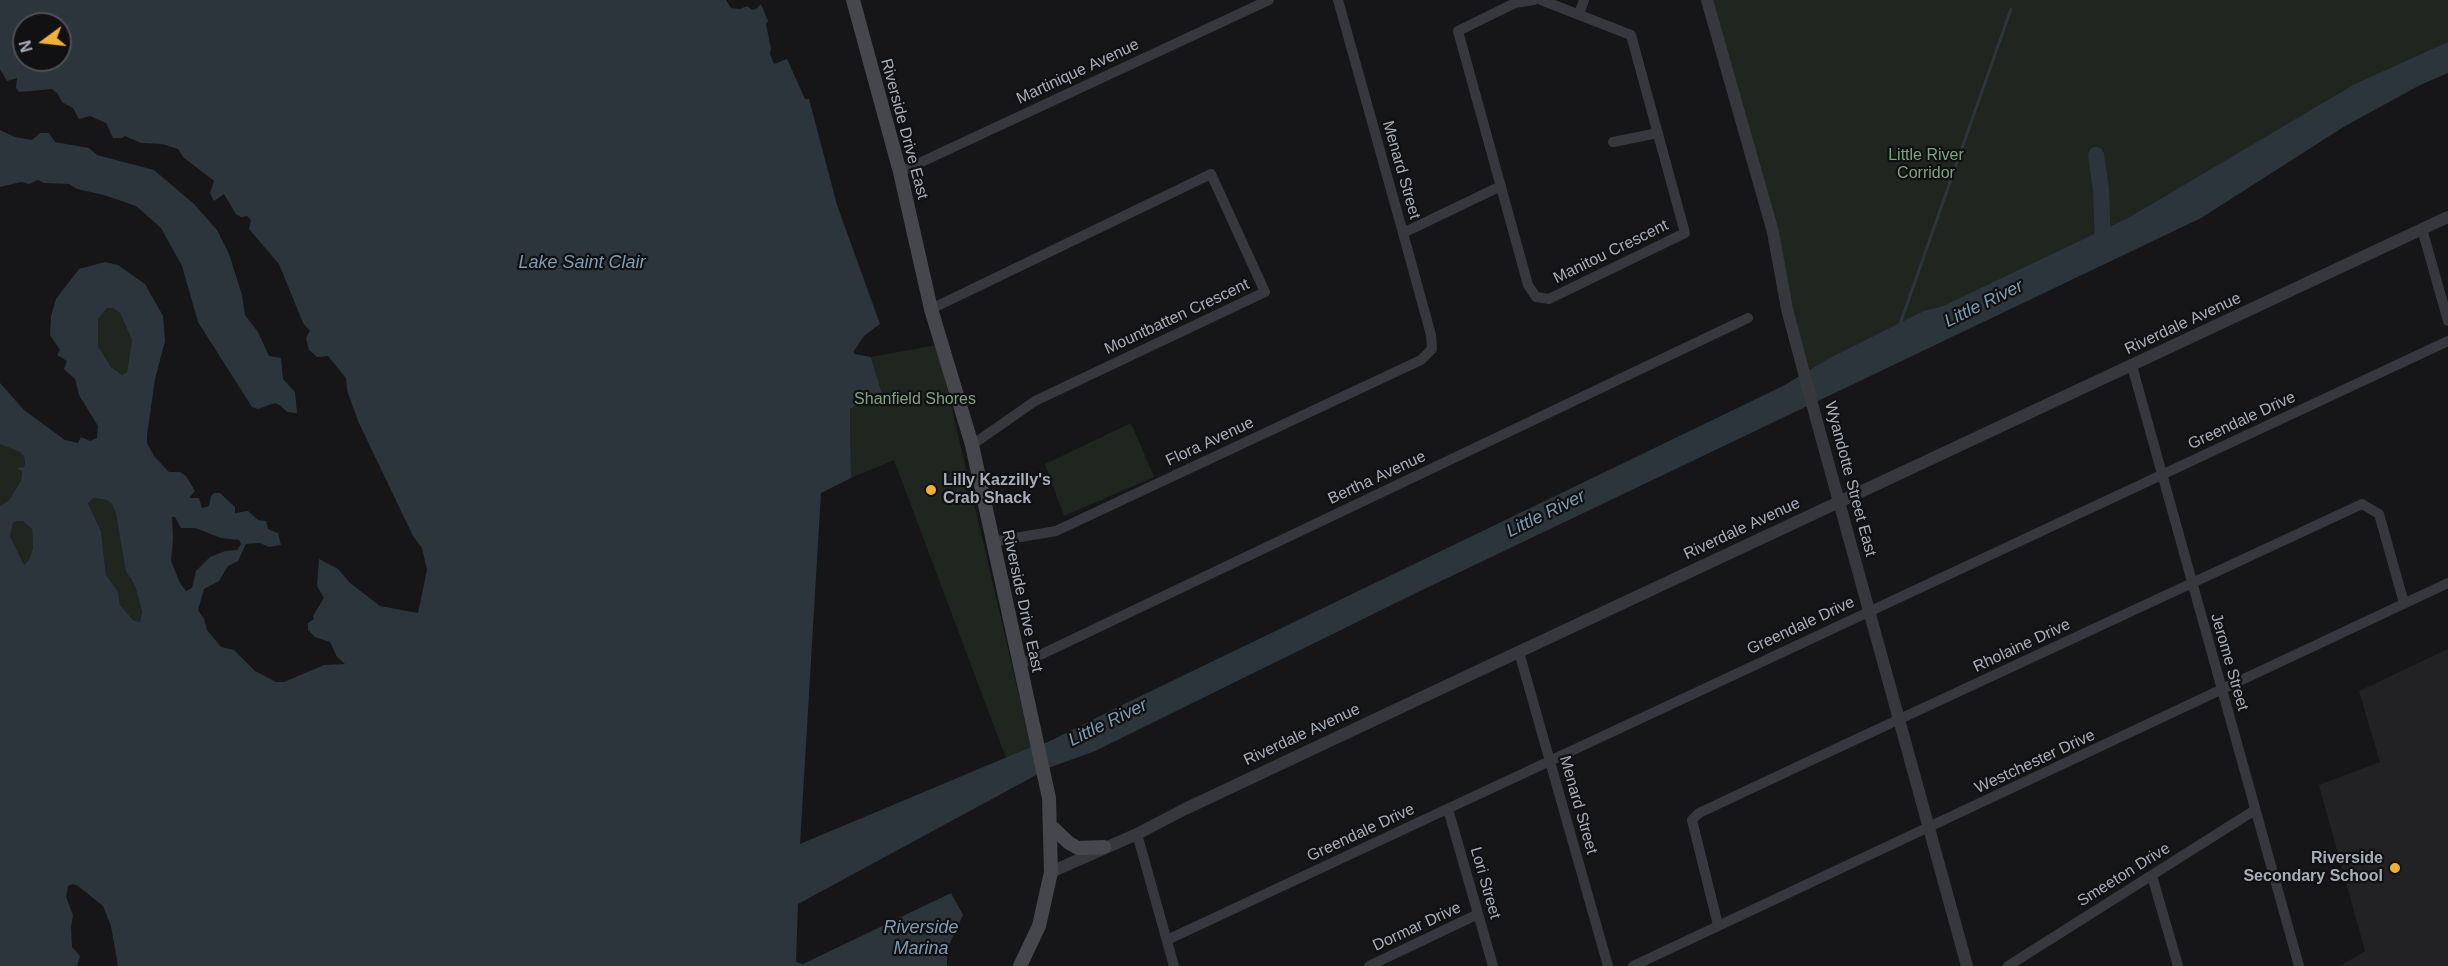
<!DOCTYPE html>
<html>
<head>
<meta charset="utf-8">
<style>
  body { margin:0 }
  #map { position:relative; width:2448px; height:966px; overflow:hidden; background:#161618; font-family:Helvetica,sans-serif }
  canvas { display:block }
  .north { position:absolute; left:12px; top:12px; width:60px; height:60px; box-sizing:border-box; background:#111113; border:2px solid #4d4f55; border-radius:50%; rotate:255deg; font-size:16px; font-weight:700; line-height:24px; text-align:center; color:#a8adb8 }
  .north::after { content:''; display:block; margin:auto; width:21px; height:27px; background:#f2b134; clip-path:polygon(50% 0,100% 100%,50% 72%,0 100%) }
</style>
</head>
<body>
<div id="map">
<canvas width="2448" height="966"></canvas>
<div class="north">N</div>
</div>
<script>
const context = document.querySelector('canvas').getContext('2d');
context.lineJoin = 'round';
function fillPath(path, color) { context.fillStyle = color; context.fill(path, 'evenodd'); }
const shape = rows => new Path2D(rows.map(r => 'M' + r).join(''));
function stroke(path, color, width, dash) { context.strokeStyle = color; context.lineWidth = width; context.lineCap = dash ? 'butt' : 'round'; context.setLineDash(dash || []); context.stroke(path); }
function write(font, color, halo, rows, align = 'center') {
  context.font = font + ' Helvetica,sans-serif'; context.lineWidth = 4.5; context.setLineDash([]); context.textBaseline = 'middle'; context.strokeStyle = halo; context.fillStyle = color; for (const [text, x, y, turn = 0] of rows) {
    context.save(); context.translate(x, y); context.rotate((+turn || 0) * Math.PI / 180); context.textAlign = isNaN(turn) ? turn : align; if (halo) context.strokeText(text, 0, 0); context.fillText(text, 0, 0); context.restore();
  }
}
const built = shape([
  [2448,649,2448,966,2340,966,2365,951,2319,785,2380,762,2359,691]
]);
const green = shape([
  [1707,0,2448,0,2448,73,2420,85,2345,126,2201,218,1812,403],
  [107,308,113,308,120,313,132,340,127,372,122,375,111,367,98,346,98,319],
  [937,345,1031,747,1006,758,894,460,851,478,850,409,882,394,871,357],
  [1131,423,1154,477,1064,516,1045,464],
  [0,444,20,452,24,456,25,463,24,467,17,468,22,472,21,481,9,500,0,506],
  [94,498,107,500,112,504,116,514,130,579,135,586,139,600,142,612,140,622,133,620,120,605,118,591,106,575,101,531,88,502],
  [17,521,23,521,32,529,33,548,29,561,24,565,10,536,13,523]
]);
const water = shape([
  [0,0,726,0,731,8,740,9,747,6,752,10,756,9,761,4,768,21,766,24,771,49,770,54,774,64,787,59,805,99,809,99,837,205,880,324,865,335,853,352,855,354,871,357,882,394,850,409,851,478,821,493,800,844,1031,747,1046,743,1118,707,1783,386,1828,359,1926,310,1941,307,2130,217,2355,84,2448,42,2448,73,2420,85,2345,126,2201,218,1416,593,1095,751,1051,767,798,904,796,962,803,964,951,893,963,915,947,949,947,966,118,966,111,926,103,906,78,886,73,884,68,886,66,897,73,915,71,927,72,947,80,956,77,966,0,966,0,506,9,500,21,481,22,472,17,468,24,467,25,463,24,456,20,452,0,444,0,383,24,410,65,440,78,443,81,437,90,441,97,438,98,426,79,395,75,379,64,369,67,361,57,355,60,350,50,335,51,316,56,299,79,269,105,262,118,265,145,284,163,316,165,341,155,379,147,435,147,443,154,456,169,472,180,472,186,476,195,491,189,498,199,498,202,508,209,506,211,496,214,493,220,493,235,507,235,513,248,511,258,520,266,521,268,529,278,533,281,545,269,547,260,543,246,544,238,561,228,566,219,581,204,589,198,610,204,619,207,630,221,647,234,650,255,671,276,682,284,682,324,665,345,664,337,657,330,642,315,637,308,630,308,623,314,619,313,616,324,598,317,586,319,559,338,569,350,583,380,606,418,613,427,570,422,548,413,536,358,421,347,390,346,378,328,356,317,357,309,350,306,338,310,331,303,323,279,264,249,229,251,220,247,216,241,217,236,214,224,194,214,201,210,193,214,181,183,157,178,149,162,144,141,143,125,136,122,138,113,138,106,123,90,116,79,119,73,108,62,102,58,94,52,89,19,92,16,88,17,78,7,81,0,69],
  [24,24,60,24,60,60,24,60],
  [107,308,113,308,120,313,132,340,127,372,122,375,111,367,98,346,98,319],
  [94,498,107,500,112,504,116,514,126,571,135,586,139,600,142,612,140,622,133,620,120,605,118,591,106,575,101,531,88,503],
  [172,517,175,517,181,528,195,528,221,538,239,540,241,544,237,550,225,551,210,557,196,571,192,588,186,591,180,583,171,561,173,539],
  [17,521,23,521,32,529,33,548,29,560,24,565,10,536,13,523],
  [0,130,15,137,32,140,40,133,49,133,55,142,89,148,97,155,154,170,194,204,217,230,229,254,242,295,245,315,258,332,269,356,281,358,283,379,295,392,297,413,287,412,281,406,275,403,258,409,252,407,198,322,182,266,166,237,161,228,136,206,104,195,77,189,69,184,44,183,38,180,29,184,21,182,0,187]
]);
const stream = shape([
  [1899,327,2011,9]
]);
const river = shape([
  [2096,155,2101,189,2103,247]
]);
const minor = shape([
  [1534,0,1515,3,1458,31,1528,285,1536,297,1549,299,1685,233,1631,35,1541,0],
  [1579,14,1584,0],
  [1613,142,1658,133],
  [900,172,1269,0],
  [2422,229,2448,321],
  [1403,233,1501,186],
  [931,309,1211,174,1265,292,1035,401,972,445],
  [2132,366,2299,966],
  [992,542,1056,531,1421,360,1432,349,1431,335,1403,233,1338,0],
  [1519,652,1608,966],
  [1019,665,1748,318],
  [1448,809,1493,966],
  [1137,834,1174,966],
  [2152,876,2178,966],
  [1718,925,1692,820,1699,813,1831,751,2362,504,2379,514,2404,603],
  [1167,940,2448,341],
  [1369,966,1478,914],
  [1633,966,2448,583],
  [2008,966,2255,810]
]);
const tertiary = shape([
  [1707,0,1773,232,1787,309,1817,422,1967,966],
  [1051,872,1137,834,1185,809,1495,663,2448,217]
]);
const secondary = shape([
  [853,0,900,172,931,309,972,445,1049,798,1051,872,1039,926,1020,966],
  [1051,826,1069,843,1078,848,1104,847]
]);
const markers = [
  [931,490,6,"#f2b134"],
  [2395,868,6,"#f2b134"]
];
const streetNames = [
  ["Martinique Avenue",1078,72,-25],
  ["Riverside Drive East",904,129,75],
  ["Menard Street",1401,170,74],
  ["Manitou Crescent",1611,252,-26],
  ["Mountbatten Crescent",1177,317,-25],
  ["Riverdale Avenue",2183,324,-25],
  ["Greendale Drive",2242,421,-25],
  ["Flora Avenue",1210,442,-25],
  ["Bertha Avenue",1377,478,-25],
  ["Wyandotte Street East",1850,479,75],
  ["Riverdale Avenue",1742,529,-25],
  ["Riverside Drive East",1022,601,78],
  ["Greendale Drive",1801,626,-25],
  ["Rholaine Drive",2022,646,-25],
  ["Jerome Street",2229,662,74],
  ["Riverdale Avenue",1302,735,-25],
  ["Westchester Drive",2035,762,-25],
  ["Menard Street",1578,805,74],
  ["Greendale Drive",1361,833,-25],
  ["Smeeton Drive",2124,875,-32],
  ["Lori Street",1485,883,74],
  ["Dormar Drive",1417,927,-25]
];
const parkNames = [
  ["Little River",1926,156],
  ["Corridor",1926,174],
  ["Shanfield Shores",915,400]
];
const poiNames = [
  ["Lilly Kazzilly's",943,481],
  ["Crab Shack",943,499],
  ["Riverside",2383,859,"right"],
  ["Secondary School",2383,877,"right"]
];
const waterNames = [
  ["Lake Saint Clair",582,263],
  ["Little River",1984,304,-26],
  ["Little River",1546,514,-26],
  ["Little River",1108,723,-26],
  ["Riverside",921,928],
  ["Marina",921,949]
];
fillPath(built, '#222225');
fillPath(green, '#1e261f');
fillPath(water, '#2c353c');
stroke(stream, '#2c353c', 3);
stroke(river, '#2c353c', 16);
stroke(minor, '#37383d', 10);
stroke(tertiary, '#37383d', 12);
stroke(secondary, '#45474d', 14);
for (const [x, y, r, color] of markers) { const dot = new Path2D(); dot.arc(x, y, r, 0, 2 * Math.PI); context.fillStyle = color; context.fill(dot); stroke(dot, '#111113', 2); }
write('16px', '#a8adb8', '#111113', streetNames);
write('16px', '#7fa381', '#111113', parkNames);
write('bold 16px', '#a8adb8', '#111113', poiNames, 'left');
write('italic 18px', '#7f9bb3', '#111113', waterNames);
</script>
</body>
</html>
